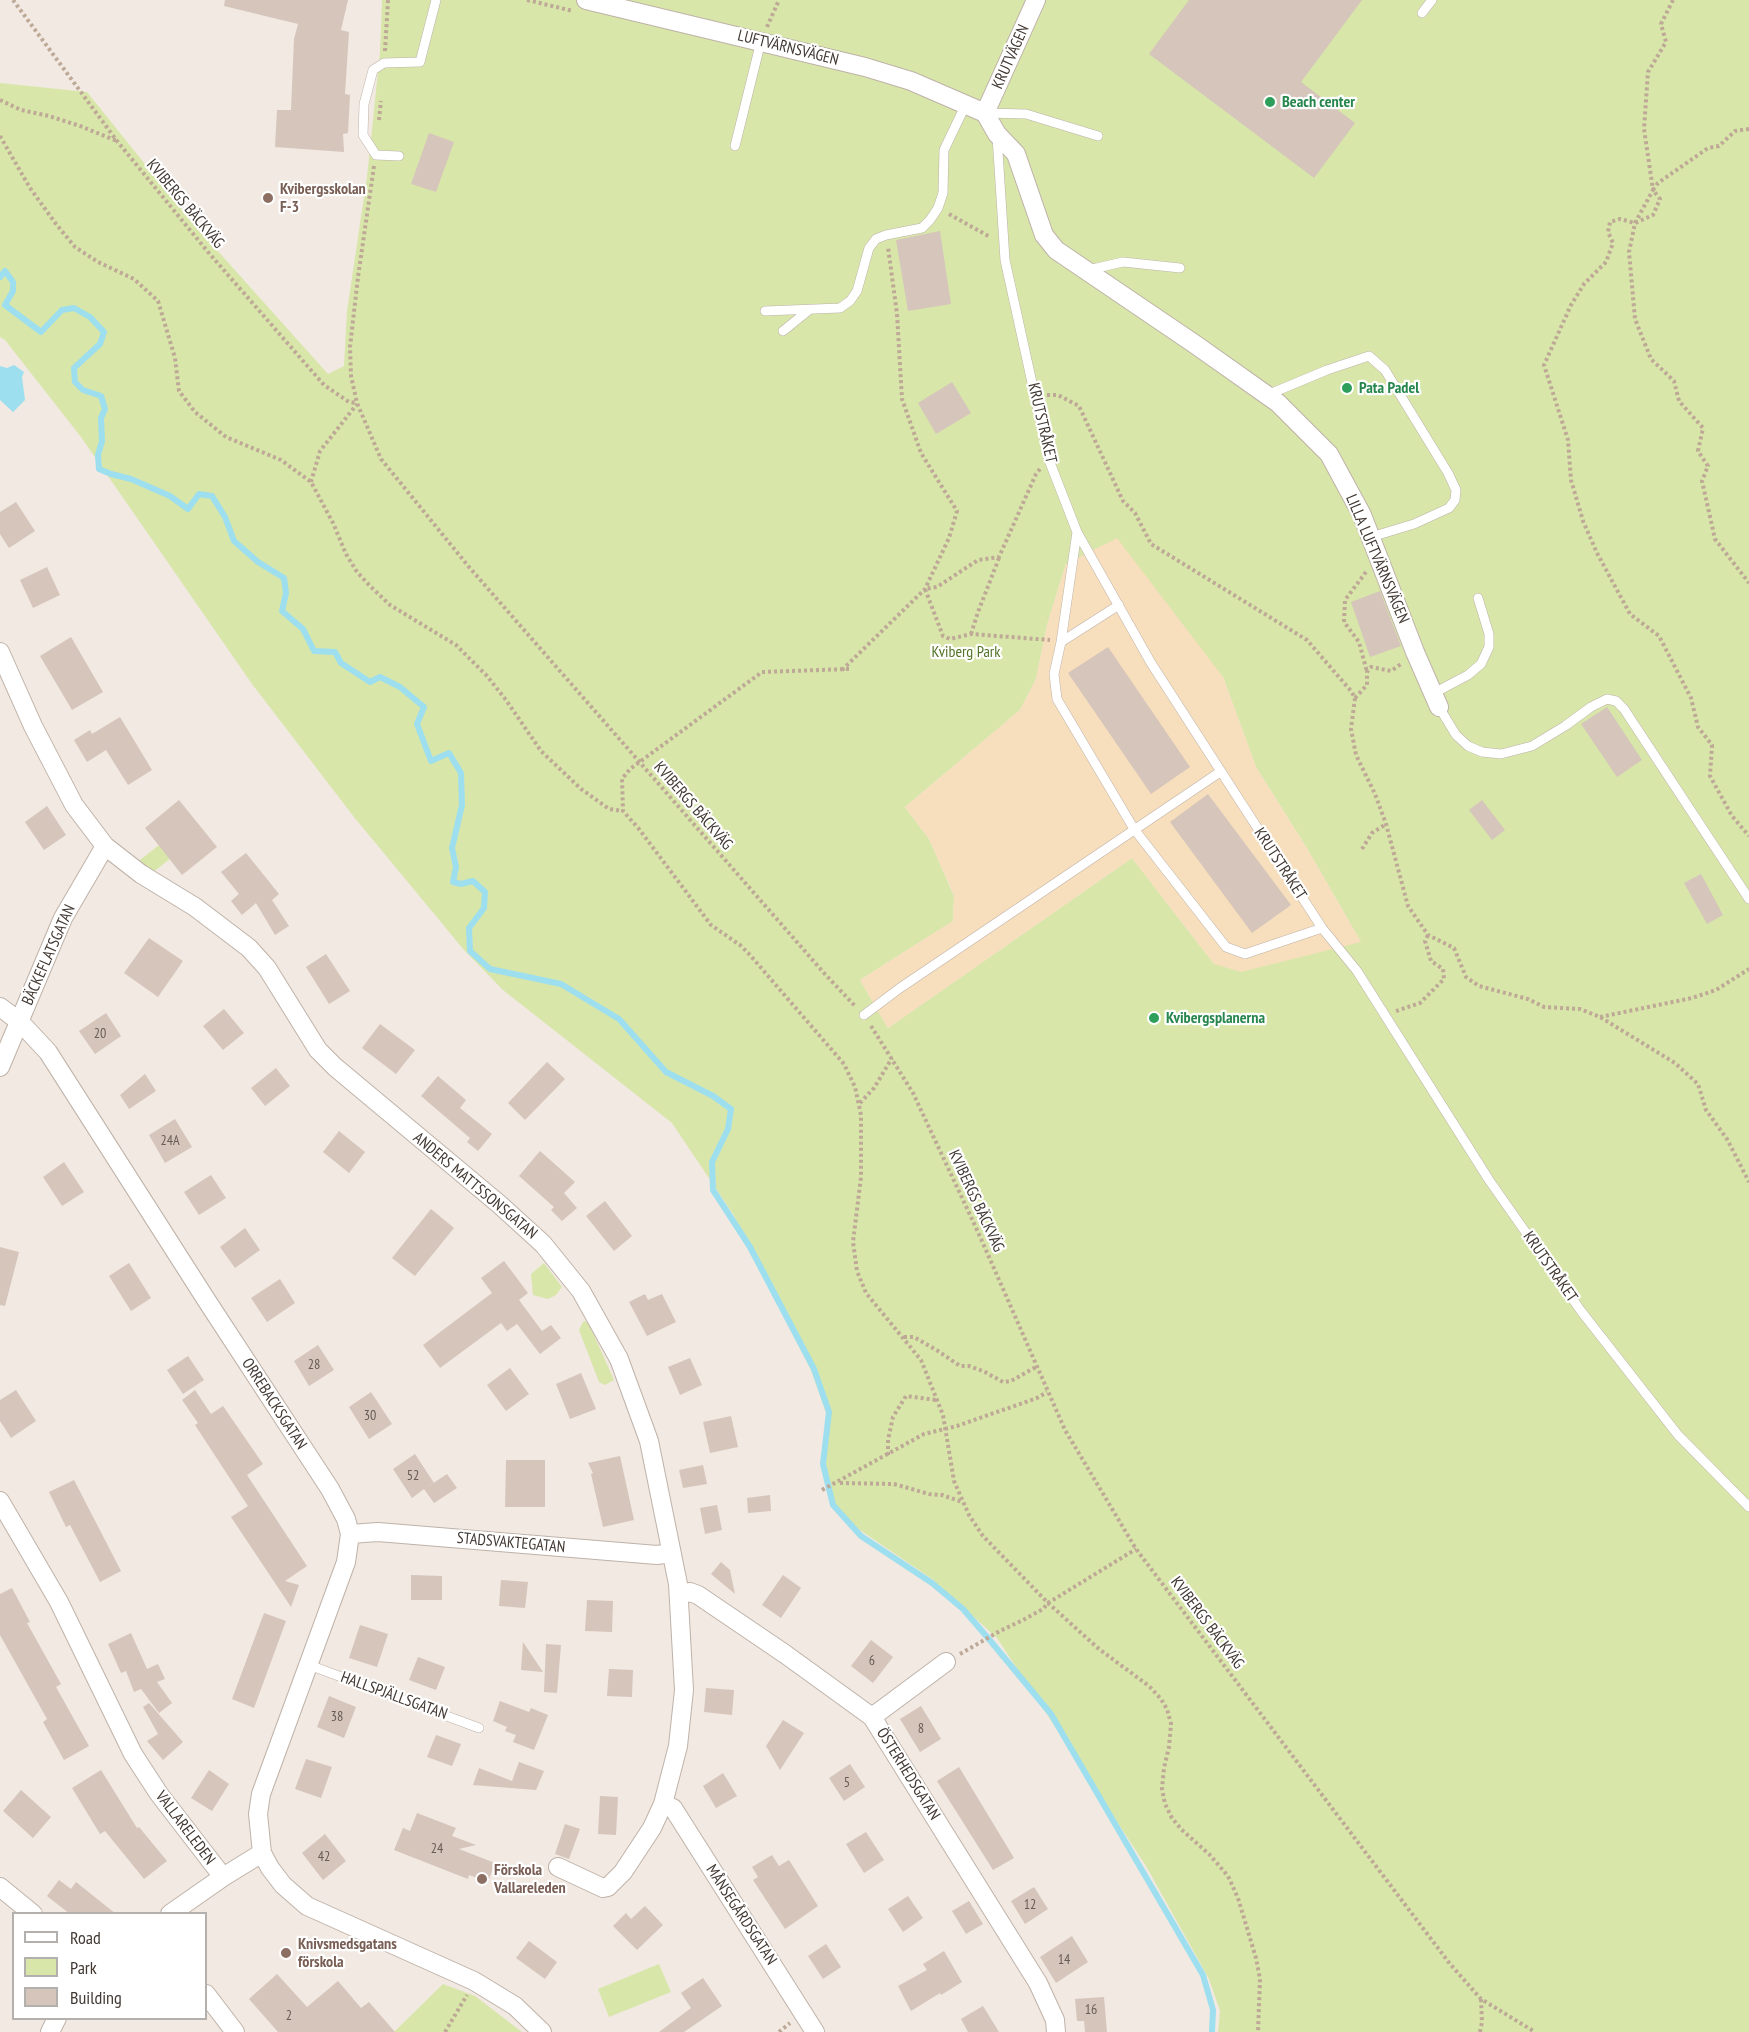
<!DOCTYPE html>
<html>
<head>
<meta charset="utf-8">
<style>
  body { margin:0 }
  #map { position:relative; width:1749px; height:2032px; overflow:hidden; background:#f1e9e2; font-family:"PT Sans Narrow",sans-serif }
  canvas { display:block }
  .legend { position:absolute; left:12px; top:1912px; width:195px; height:108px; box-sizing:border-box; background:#fff; border:2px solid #b3b0ad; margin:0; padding:8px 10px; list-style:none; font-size:18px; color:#423933 }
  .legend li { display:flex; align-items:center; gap:12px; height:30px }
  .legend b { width:30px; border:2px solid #b3b0ad }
</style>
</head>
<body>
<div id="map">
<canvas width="1749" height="2032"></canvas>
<ul class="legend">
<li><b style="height:8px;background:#fff"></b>Road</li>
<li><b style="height:16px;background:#d8e6aa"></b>Park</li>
<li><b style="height:16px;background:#d6c5bb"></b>Building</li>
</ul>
</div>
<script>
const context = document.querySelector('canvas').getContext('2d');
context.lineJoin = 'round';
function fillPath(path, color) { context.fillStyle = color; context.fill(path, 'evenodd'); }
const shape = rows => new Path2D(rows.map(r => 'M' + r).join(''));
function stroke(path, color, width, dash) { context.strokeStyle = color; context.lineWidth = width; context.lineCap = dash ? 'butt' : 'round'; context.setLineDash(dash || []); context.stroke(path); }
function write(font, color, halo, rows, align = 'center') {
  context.font = font + ' "PT Sans Narrow",sans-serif'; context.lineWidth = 4.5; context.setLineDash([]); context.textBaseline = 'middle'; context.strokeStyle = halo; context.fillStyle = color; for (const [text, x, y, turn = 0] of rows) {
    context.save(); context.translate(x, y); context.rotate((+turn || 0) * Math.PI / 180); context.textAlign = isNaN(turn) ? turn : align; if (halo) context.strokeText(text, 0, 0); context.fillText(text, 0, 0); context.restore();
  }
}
const green = shape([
  [382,0,1749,0,1749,2032,1218,2032,1220,2011,1209,1979,1146,1866,997,1638,932,1579,851,1524,835,1506,825,1467,830,1424,811,1370,733,1214,672,1123,503,990,464,950,354,817,252,684,81,437,5,340,0,337,0,83,87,92,190,220,328,374,344,366,347,311,367,177,380,53],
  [1066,564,1223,677,1256,767,1308,850,1361,942,1214,964,1132,858,888,1028,860,980,953,921,954,896,929,839,905,807,1020,710,1036,679,1047,625],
  [172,835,182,849,151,874,136,863],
  [544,1263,562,1287,556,1295,548,1299,533,1295,531,1274],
  [585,1321,589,1324,614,1380,605,1385,599,1382,579,1330,583,1322],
  [659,1964,671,1992,609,2017,598,1989],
  [443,1984,475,1996,522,2032,394,2032]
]);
const sand = shape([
  [1117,538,1223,677,1256,767,1308,850,1361,942,1241,972,1214,964,1132,858,888,1028,860,980,953,921,954,895,929,839,905,807,1020,710,1036,679,1047,625,1066,564]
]);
const water = shape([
  [14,365,24,372,22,377,25,400,13,412,0,400,0,366,7,368]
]);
const stream = shape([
  [0,277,5,271,13,282,13,291,5,305,41,332,62,310,74,308,90,317,104,332,100,344,74,368,75,382,83,390,101,396,105,409,101,418,102,441,98,455,99,469,111,474,131,479,170,496,188,509,199,494,212,496,225,517,234,541,258,562,284,578,286,593,282,611,303,629,314,651,335,652,341,663,370,682,380,677,400,687,424,707,417,724,431,761,449,753,461,773,462,805,452,848,456,867,453,882,461,884,473,881,485,892,484,908,469,928,470,951,490,969,561,984,619,1019,666,1072,713,1096,731,1109,728,1129,712,1162,713,1190,750,1247,814,1369,829,1412,823,1464,833,1505,861,1536,932,1583,963,1609,988,1638,1051,1714,1203,1975,1213,2010,1212,2032]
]);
const building = shape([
  [225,0,348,0,341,30,349,32,345,94,350,95,348,133,343,134,344,152,275,147,277,110,291,110,294,39,298,24,224,6],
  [1189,0,1362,0,1301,82,1355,123,1314,178,1149,54],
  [429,133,454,142,436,192,411,184],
  [940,231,951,304,908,311,896,240],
  [952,382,971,413,936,434,918,403],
  [16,502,35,531,9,548,0,534,0,512],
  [47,567,60,595,33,608,20,580],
  [1380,591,1401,646,1370,657,1351,602],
  [71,637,103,692,72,710,40,656],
  [1108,647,1190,767,1151,794,1068,673],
  [1607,707,1642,760,1617,777,1581,724],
  [120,717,152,770,128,785,106,750,87,762,74,740,90,730,92,734],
  [1208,794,1291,905,1252,933,1170,822],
  [179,800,217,847,182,875,145,828],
  [1482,800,1505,830,1492,840,1469,810],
  [47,806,66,835,44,850,25,822],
  [246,853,279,894,272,900,289,926,275,935,256,903,242,915,231,901,239,894,221,872],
  [1701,874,1723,915,1707,924,1684,883],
  [149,938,183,961,158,997,124,973],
  [326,954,350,991,329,1004,306,967],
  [224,1009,244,1033,223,1050,203,1026],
  [106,1013,121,1036,95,1054,79,1031],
  [380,1024,415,1050,396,1074,362,1048],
  [547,1062,565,1079,525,1120,508,1103],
  [276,1068,290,1086,265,1106,251,1088],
  [145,1074,156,1091,129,1109,120,1095],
  [438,1076,466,1100,460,1108,492,1134,478,1151,467,1142,470,1138,421,1096],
  [175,1119,192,1147,165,1163,149,1135],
  [339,1131,365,1152,349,1173,323,1152],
  [540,1151,575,1182,564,1193,577,1208,562,1221,551,1210,554,1207,519,1176],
  [64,1162,84,1192,62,1206,43,1177],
  [211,1175,226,1198,199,1215,184,1192],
  [605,1201,632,1236,614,1251,586,1216],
  [431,1209,454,1228,415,1276,392,1258],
  [245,1228,260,1250,235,1268,220,1247],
  [0,1247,19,1252,5,1306,0,1305],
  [504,1261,528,1293,519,1300,542,1331,551,1325,561,1338,540,1354,517,1324,507,1331,501,1323,440,1368,423,1345,492,1293,481,1278],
  [129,1263,151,1298,131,1311,109,1276],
  [280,1279,295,1303,267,1322,251,1298],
  [645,1294,648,1300,662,1294,676,1322,647,1336,629,1302],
  [318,1345,334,1370,309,1386,294,1361],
  [188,1356,204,1380,183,1394,167,1370],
  [690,1358,702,1385,680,1395,668,1367],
  [510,1368,529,1394,506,1411,487,1385],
  [581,1373,596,1409,570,1419,556,1384],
  [16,1390,36,1421,11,1438,0,1421,0,1400],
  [195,1390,211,1414,223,1406,263,1464,247,1475,307,1566,285,1581,299,1585,291,1607,231,1517,248,1506,195,1425,198,1423,182,1400],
  [371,1392,392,1424,369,1439,349,1407],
  [731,1416,738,1447,710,1453,703,1422],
  [415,1454,434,1483,426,1488,447,1474,457,1488,434,1503,424,1489,412,1498,393,1469],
  [620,1456,634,1520,603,1527,591,1474,593,1473,588,1463],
  [506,1460,545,1460,545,1507,505,1507],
  [703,1465,707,1484,683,1488,679,1470],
  [74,1480,121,1571,100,1582,70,1525,66,1527,49,1492],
  [770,1495,771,1511,748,1513,747,1498],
  [717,1505,722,1530,705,1534,700,1508],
  [721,1562,730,1570,735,1594,711,1574],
  [411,1575,442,1576,442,1600,411,1600],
  [783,1575,801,1588,781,1618,762,1605],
  [501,1580,528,1582,525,1608,499,1606],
  [12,1588,30,1622,27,1623,61,1684,56,1687,89,1746,64,1760,43,1722,47,1719,0,1635,0,1594],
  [587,1600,613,1601,612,1632,585,1631],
  [264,1613,286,1621,254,1708,232,1699],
  [360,1625,388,1634,377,1667,349,1658],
  [131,1633,147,1669,158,1664,165,1679,157,1682,172,1703,159,1713,141,1689,134,1692,126,1671,121,1673,108,1644],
  [871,1640,893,1657,873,1683,851,1666],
  [523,1642,543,1672,521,1670],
  [546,1644,561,1645,557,1693,544,1692],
  [418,1657,445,1667,436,1690,409,1680],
  [609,1669,633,1670,632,1697,607,1696],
  [706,1688,734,1690,732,1715,704,1712],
  [329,1696,356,1707,344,1738,317,1727],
  [500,1701,529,1712,531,1708,548,1715,534,1750,513,1742,516,1735,505,1731,507,1727,493,1721],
  [149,1703,183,1742,163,1760,147,1741,158,1734,143,1707],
  [921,1706,941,1739,920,1752,900,1719],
  [783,1720,804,1733,780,1770,766,1746],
  [436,1735,461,1744,452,1766,427,1757],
  [306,1759,332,1767,321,1798,295,1789],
  [519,1762,544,1771,536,1790,473,1785,479,1768,512,1781],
  [850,1764,865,1787,844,1801,829,1778],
  [959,1767,1014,1858,993,1870,937,1781],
  [101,1770,137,1828,139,1827,167,1861,144,1879,105,1831,100,1834,72,1788],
  [209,1770,229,1784,212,1811,191,1798],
  [723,1773,737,1796,716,1808,703,1786],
  [21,1790,51,1817,33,1838,3,1811],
  [600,1796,618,1797,616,1835,598,1834],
  [417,1813,456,1828,452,1836,476,1845,459,1849,495,1863,488,1882,469,1875,468,1879,394,1850,403,1828,410,1831],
  [565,1824,580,1829,569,1859,555,1854],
  [866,1832,884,1860,864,1873,846,1844],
  [325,1834,346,1861,323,1880,302,1853],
  [772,1855,779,1866,789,1860,818,1906,785,1929,753,1880,758,1877,752,1867],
  [59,1880,71,1889,76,1882,116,1914,70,1914,47,1896],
  [1034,1887,1048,1909,1025,1924,1011,1901],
  [908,1896,923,1918,903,1932,888,1909],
  [969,1901,983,1924,966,1934,952,1911],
  [645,1906,663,1925,637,1950,613,1926,626,1913,631,1919],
  [1072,1936,1088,1962,1056,1983,1040,1957],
  [529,1941,557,1962,545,1979,516,1958],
  [826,1944,841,1967,823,1979,808,1956],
  [944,1951,962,1982,941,1995,940,1993,911,2011,898,1986,927,1970,923,1964],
  [277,1974,307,2007,338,1981,361,2008,369,2002,395,2032,278,2032,249,1999],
  [703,1978,722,2006,684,2032,659,2032,691,2008,681,1993],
  [1104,1997,1107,2032,1085,2032,1084,2021,1077,2021,1075,1999],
  [983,2006,999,2032,968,2032,961,2019]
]);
const path = shape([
  [13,0,117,141,208,252,324,385,349,402,357,403],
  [527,0,573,11],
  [1673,0,1661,24,1666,42,1648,72,1644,129,1653,190,1635,223,1629,252,1635,319,1651,359,1674,381,1679,401,1703,428,1698,451,1708,466,1702,481,1715,539,1749,583],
  [767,27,779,0],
  [385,51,388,0],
  [0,100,21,110,49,116,80,126,117,141],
  [379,120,381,101],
  [1749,129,1735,131,1719,146,1708,148,1658,183,1653,190,1660,199,1653,215,1635,223,1620,219,1610,222,1608,232,1613,243,1606,262,1584,284,1571,305,1544,365,1568,440,1571,480,1583,521,1597,553,1630,614,1659,636,1691,698,1698,727,1712,745,1710,776,1732,816,1749,836],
  [0,136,30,188,56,224,75,247,98,262,134,279,158,301,175,358,179,391,195,412,226,437,281,460,311,482,333,523,346,554,357,572,371,587,390,605,456,645,487,676,506,700,541,751,581,789,609,809,623,811],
  [374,166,358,277,350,347,351,376,357,403,381,459,469,567,824,973,855,1006],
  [949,214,990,237],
  [1047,395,1058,395,1079,406,1123,501,1135,513,1151,544,1307,640,1351,691,1355,698,1351,729,1356,755,1375,794,1386,824,1408,906,1428,935,1454,948,1466,977,1479,986,1528,999,1544,1007,1580,1009,1600,1017,1675,1063,1698,1084,1706,1110,1727,1139,1749,1182],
  [1040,469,1036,474,999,557,978,560,937,587,925,589,943,636,950,639,971,634,1050,640],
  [311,482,320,451,357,404],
  [1366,572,1345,600,1344,622,1359,642,1367,672],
  [971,634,978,612,999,558],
  [849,669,762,672,630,769,622,779,623,811,639,829,711,925,740,945,750,955,844,1064,855,1087,861,1115,861,1177,853,1242,857,1271,866,1293,921,1360,943,1415,954,1481,969,1515,983,1536,1048,1603,1099,1649,1149,1686,1161,1699,1167,1709,1171,1724,1169,1747,1164,1768,1162,1789,1165,1804,1172,1818,1181,1829,1209,1854,1228,1876,1238,1898,1256,1958,1260,1979,1258,2032],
  [842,670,925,589,949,538,957,511,921,453,902,399,897,314,888,247],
  [1355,698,1367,685,1367,672,1371,667,1391,671,1401,664],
  [1362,849,1372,833,1386,824],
  [1396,1011,1420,1003,1444,979,1443,969,1431,961,1425,941,1428,935],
  [1600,1017,1692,998,1716,990,1749,969],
  [871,1026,913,1093,978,1232,1065,1430,1136,1549,1450,1964,1481,1999,1535,2032],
  [860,1103,874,1088,892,1058],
  [904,1337,914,1337,938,1351,960,1366,969,1366,983,1371,1003,1382,1011,1381,1036,1367],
  [888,1455,888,1440,893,1417,906,1396,936,1400],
  [840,1483,894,1484,929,1494,942,1495,962,1502],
  [822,1490,924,1434,957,1426,1037,1398,1047,1392],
  [960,1654,1000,1631,1023,1620,1043,1609,1048,1603,1136,1549],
  [445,2032,467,1995],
  [779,2032,790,2023],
  [1480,2032,1482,2022,1481,1999]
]);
const lane = shape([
  [1422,13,1432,0],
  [985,113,1026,114,1098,136],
  [997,136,1005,260,1049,460,1077,532,1151,663,1322,928,1357,971,1489,1180,1581,1311,1678,1435,1749,1507],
  [735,146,761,41],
  [399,156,376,155,363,135,364,104,373,70,384,63,420,62,436,0],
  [1088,270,1123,262,1180,268],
  [765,311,840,308,850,301,857,291,869,248,876,239,886,235,922,228,930,220,938,208,943,193,944,150,966,104],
  [783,331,809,310],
  [1267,395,1327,370,1369,356,1385,370,1448,473,1456,490,1455,500,1449,508,1414,524,1371,537],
  [1119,605,1061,642,1054,674,1057,699,1134,829,1226,947,1245,954,1322,928],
  [1061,642,1077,532],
  [1434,693,1468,675,1481,664,1489,647,1489,634,1478,598],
  [1439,707,1456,735,1468,746,1482,752,1501,754,1532,746,1565,726,1591,707,1607,699,1616,701,1624,709,1749,899],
  [864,1015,900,988,1220,772],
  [309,1665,479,1728]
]);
const street = shape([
  [586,0,865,67,911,81,985,113],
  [985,113,997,134,1016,154,1044,235,1056,250,1196,345,1278,403,1329,454,1362,515,1415,652,1439,707],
  [985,113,1036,0],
  [0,652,33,726,74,805,105,846,141,874,195,907,249,948,267,968,318,1050,335,1067,499,1204,543,1244,581,1291,619,1359,649,1441,678,1584,684,1690,678,1746,663,1804,652,1828,623,1872,608,1887,603,1888,558,1867],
  [0,1007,20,1022,48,1052,207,1301,330,1489,346,1519,350,1534,346,1562,261,1794,258,1814,262,1853],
  [0,1067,63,918,105,846],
  [0,1501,59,1602,133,1754,159,1794,223,1877,262,1853,270,1868,283,1885,307,1906,474,1981,515,2006,542,2032],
  [350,1534,378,1532,657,1555,671,1553],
  [679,1595,690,1592,698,1595,785,1654,872,1717,1038,1983,1055,2020,1056,2032],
  [872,1717,946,1662],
  [663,1804,673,1808,815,2032],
  [0,1887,33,1914],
  [170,1914,223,1877],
  [206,1994,235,2032],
  [50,2032,57,2018]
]);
const markers = [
  [1270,102,6,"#2e9e5b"],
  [268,198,6,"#8d6e63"],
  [1347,388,6,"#2e9e5b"],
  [1154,1018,6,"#2e9e5b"],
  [482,1879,6,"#8d6e63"],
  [286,1953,6,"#8d6e63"]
];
const numberNames = [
  ["20",100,1034],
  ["24A",170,1141],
  ["28",314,1365],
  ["30",370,1416],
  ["52",413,1476],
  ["6",872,1661],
  ["38",337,1717],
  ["8",921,1729],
  ["5",847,1783],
  ["24",437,1849],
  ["42",324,1857],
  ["12",1030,1905],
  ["14",1064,1960],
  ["16",1091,2010],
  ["2",289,2016]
];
const streetNames = [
  ["LUFTVÄRNSVÄGEN",788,48,14],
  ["KRUTVÄGEN",1011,57,-66],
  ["KVIBERGS BÄCKVÄG",185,204,50],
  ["KRUTSTRÅKET",1042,423,77],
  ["LILLA LUFTVÄRNSVÄGEN",1377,559,67],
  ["KVIBERGS BÄCKVÄG",693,806,49],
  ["KRUTSTRÅKET",1280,864,57],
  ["BÄCKEFLATSGATAN",49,955,-66],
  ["ANDERS MATTSSONSGATAN",475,1186,40],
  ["KVIBERGS BÄCKVÄG",976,1201,65],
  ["KRUTSTRÅKET",1550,1267,55],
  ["ORREBACKSGATAN",274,1404,57],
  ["STADSVAKTEGATAN",511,1543,5],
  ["KVIBERGS BÄCKVÄG",1207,1623,53],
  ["HALLSPJÄLLSGATAN",394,1696,20],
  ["ÖSTERHEDSGATAN",908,1774,58],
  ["VALLARELEDEN",185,1828,53],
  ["MÅNSEGÅRDSGATAN",741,1915,57]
];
const leisureNames = [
  ["Beach center",1282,102],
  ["Pata Padel",1359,388],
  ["Kvibergsplanerna",1166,1018]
];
const educationNames = [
  ["Kvibergsskolan",280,189],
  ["F-3",280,207],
  ["Förskola",494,1870],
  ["Vallareleden",494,1888],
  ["Knivsmedsgatans",298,1944],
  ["förskola",298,1962]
];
const parkNames = [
  ["Kviberg Park",966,652]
];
fillPath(green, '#d8e6aa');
fillPath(sand, '#f7debc');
fillPath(water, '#9ddfef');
stroke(stream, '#9ddfef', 6);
fillPath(building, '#d6c5bb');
stroke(lane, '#bfb2a8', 10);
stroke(street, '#bfb2a8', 20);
stroke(path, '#bea896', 4, [3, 3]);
stroke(lane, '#fff', 9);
stroke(street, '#fff', 18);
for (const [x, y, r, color] of markers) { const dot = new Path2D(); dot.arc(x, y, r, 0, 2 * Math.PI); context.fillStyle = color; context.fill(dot); stroke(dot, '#fff', 2); }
write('14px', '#675c55', null, numberNames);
write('16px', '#423933', '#fff', streetNames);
write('bold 16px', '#27864d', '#fff', leisureNames, 'left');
write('bold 16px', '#785e54', '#fff', educationNames, 'left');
write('16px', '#547327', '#fff', parkNames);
</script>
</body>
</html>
